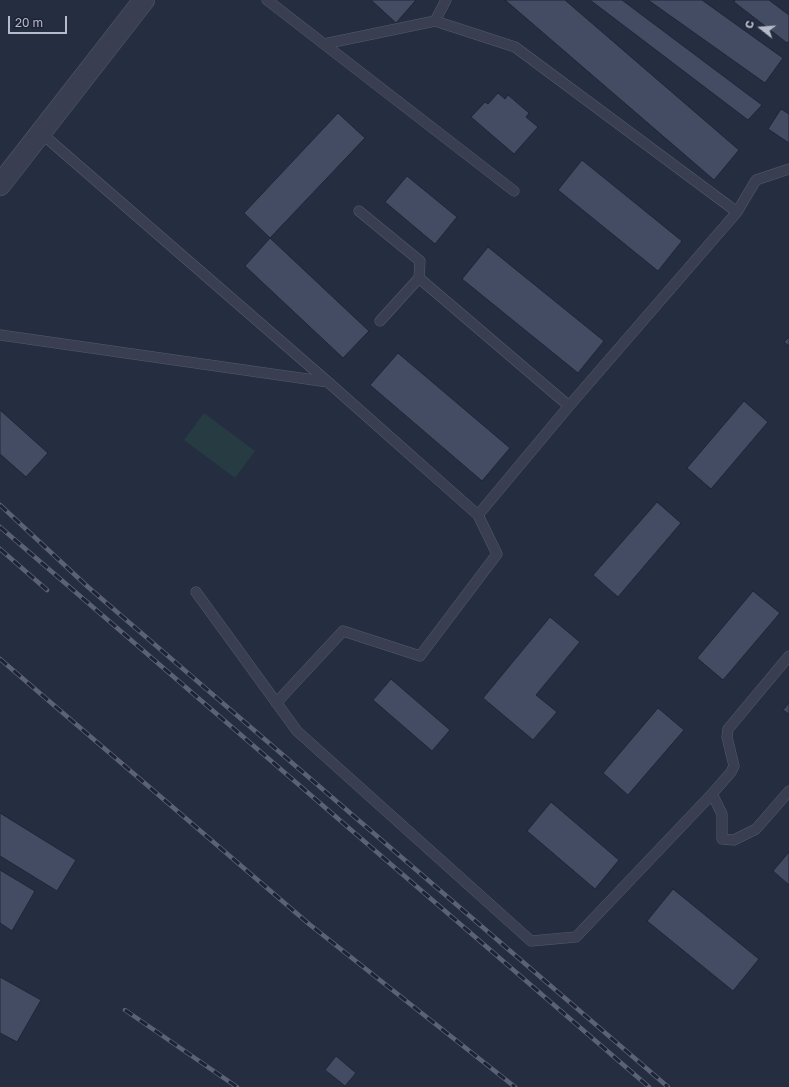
<!DOCTYPE html>
<html>
<head>
<meta charset="utf-8">
<style>
  body { margin:0 }
  #map { position:relative; width:789px; height:1087px; overflow:hidden; background:#252d41; font-family:"Golos Text",sans-serif }
  canvas { display:block }
  .north { position:absolute; left:741px; top:8px; width:40px; height:40px; -webkit-text-stroke:3px #1e2436; paint-order:stroke; rotate:287deg; font-size:11px; font-weight:700; line-height:16px; text-align:center; color:#b6bbcb }
  .north::after { content:''; display:block; margin:auto; width:14px; height:18px; background:#b6bbcb; clip-path:polygon(50% 0,100% 100%,50% 72%,0 100%) }
  .scale { position:absolute; left:8px; top:16px; width:59px; height:18px; box-sizing:border-box; border:2px solid #b6bbcb; border-top:0; padding-left:5px; font-size:12px; line-height:14px; white-space:nowrap; color:#b6bbcb; -webkit-text-stroke:3px #1e2436; paint-order:stroke }
</style>
</head>
<body>
<div id="map">
<canvas width="789" height="1087"></canvas>
<div class="north">С</div>
<div class="scale">20 m</div>
</div>
<script>
const context = document.querySelector('canvas').getContext('2d');
context.lineJoin = 'round';
function fillPath(path, color) { context.fillStyle = color; context.fill(path, 'evenodd'); }
const shape = rows => new Path2D(rows.map(r => 'M' + r).join(''));
function stroke(path, color, width, dash) { context.strokeStyle = color; context.lineWidth = width; context.lineCap = dash ? 'butt' : 'round'; context.setLineDash(dash || []); context.stroke(path); }
const green = shape([
  [204,413,255,451,235,478,184,440]
]);
const building = shape([
  [371,0,416,0,396,23,371,0],
  [505,0,565,0,739,150,714,180,505,0],
  [590,0,622,0,762,105,748,120,590,0],
  [648,0,702,0,783,58,765,83,648,0],
  [735,0,769,0,789,15,789,41,787,43,734,2,735,0],
  [498,93,505,99,508,95,529,113,526,117,538,127,514,154,471,117,485,102,488,104,498,93],
  [781,109,789,114,789,143,768,129,781,109],
  [338,113,365,138,270,238,244,213,338,113],
  [582,160,682,241,658,271,558,190,582,160],
  [407,176,457,217,435,244,385,202,407,176],
  [270,238,369,331,343,358,245,266,270,238],
  [488,247,604,341,578,373,462,279,488,247],
  [789,337,789,346,784,342,789,337],
  [398,353,510,448,482,481,370,385,398,353],
  [744,401,768,422,711,489,687,468,744,401],
  [0,410,48,453,26,477,0,454,0,410],
  [657,502,681,523,618,597,593,575,657,502],
  [753,591,780,613,723,680,697,658,753,591],
  [550,617,580,642,536,695,557,712,533,740,483,698,550,617],
  [391,679,450,730,432,751,373,700,391,679],
  [789,703,789,714,783,710,789,703],
  [658,708,684,730,628,795,603,773,658,708],
  [551,802,619,860,595,889,527,831,551,802],
  [0,813,76,860,57,891,0,856,0,813],
  [789,852,789,885,773,871,789,852],
  [0,870,35,891,12,931,0,923,0,870],
  [673,889,759,959,733,991,647,921,673,889],
  [0,977,41,1000,17,1042,0,1033,0,977],
  [336,1056,356,1073,345,1086,325,1070,336,1056]
]);
const service = shape([
  [267,0,514,191],
  [435,21,446,0],
  [324,44,435,21,515,47,737,212],
  [41,133,328,382,478,515,569,406,737,212,756,180,789,169],
  [359,211,420,261,419,278,569,406],
  [380,321,419,278],
  [0,335,328,382],
  [196,592,297,731,531,941,576,937,712,794,731,772,734,766,727,737,728,729,789,656],
  [276,703,343,631,420,656,497,554,478,515],
  [712,794,722,814,722,839,734,840,756,829,789,791]
]);
const minor = shape([
  [0,185,144,0]
]);
const rail = shape([
  [0,505,88,587,668,1087],
  [0,527,649,1087],
  [0,549,47,590],
  [0,659,309,924,515,1087],
  [125,1010,237,1087]
]);
fillPath(green, '#273b42');
fillPath(building, '#444c63');
stroke(building, '#202638', 1);
stroke(service, '#545a6b', 11);
stroke(minor, '#545a6b', 22);
stroke(service, '#393f51', 10);
stroke(minor, '#393f51', 21);
stroke(rail, '#5b6278', 4.5);
stroke(rail, '#1e2436', 3, [9]);
</script>
</body>
</html>
